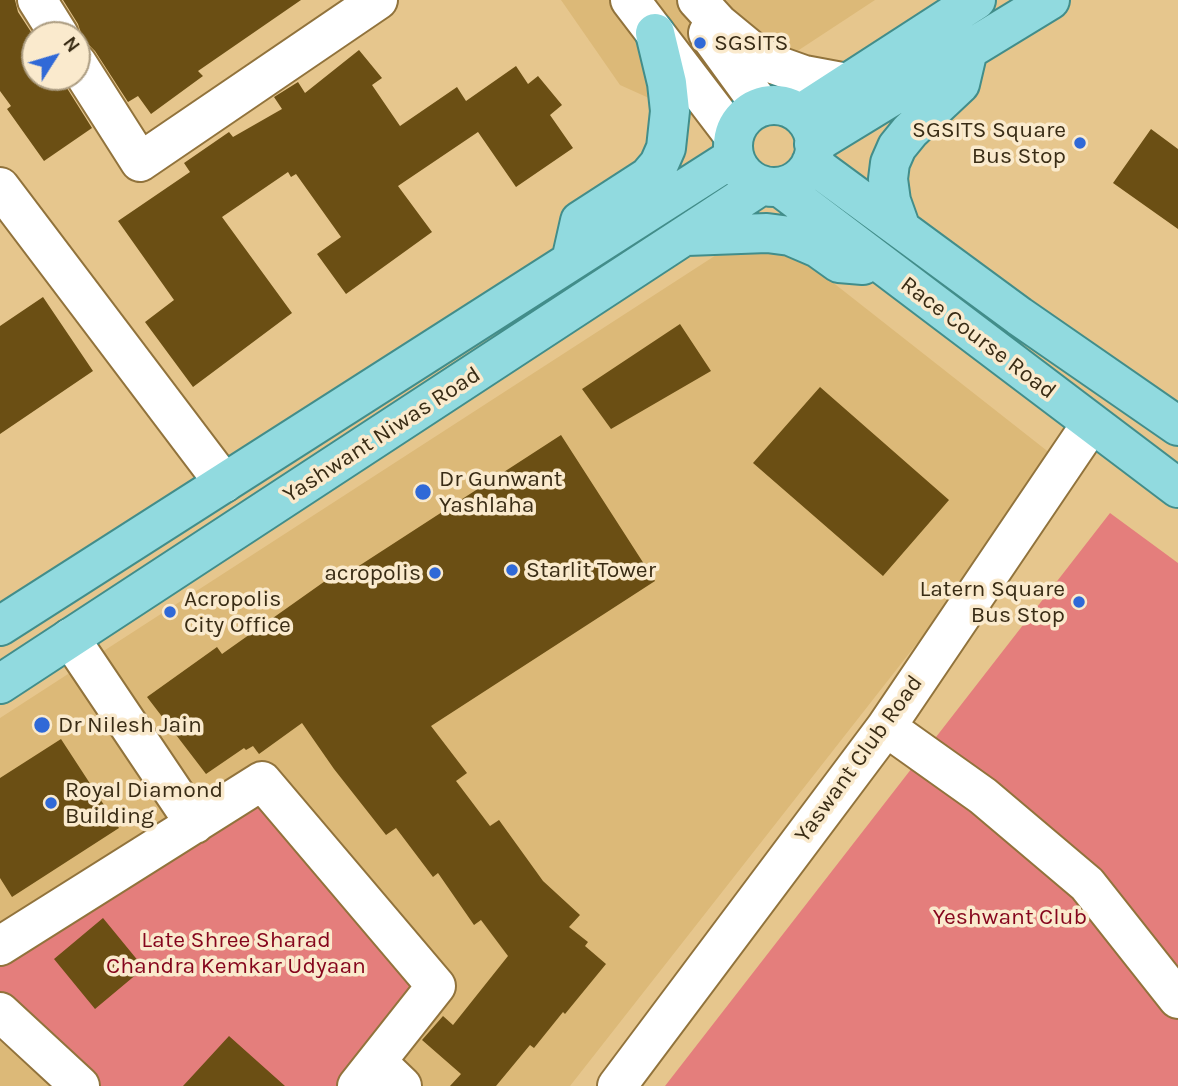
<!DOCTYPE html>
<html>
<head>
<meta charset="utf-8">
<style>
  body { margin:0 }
  #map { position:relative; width:1178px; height:1086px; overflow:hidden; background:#e6c68d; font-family:Karla,sans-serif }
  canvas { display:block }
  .north { position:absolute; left:21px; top:21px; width:70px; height:70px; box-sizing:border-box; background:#faeacd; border:2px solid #ad9e83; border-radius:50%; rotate:53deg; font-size:19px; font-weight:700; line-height:28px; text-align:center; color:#392c15 }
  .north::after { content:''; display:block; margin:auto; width:24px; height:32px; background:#3069d7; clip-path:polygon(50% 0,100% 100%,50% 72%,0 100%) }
</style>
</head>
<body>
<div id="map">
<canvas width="1178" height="1086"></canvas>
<div class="north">N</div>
</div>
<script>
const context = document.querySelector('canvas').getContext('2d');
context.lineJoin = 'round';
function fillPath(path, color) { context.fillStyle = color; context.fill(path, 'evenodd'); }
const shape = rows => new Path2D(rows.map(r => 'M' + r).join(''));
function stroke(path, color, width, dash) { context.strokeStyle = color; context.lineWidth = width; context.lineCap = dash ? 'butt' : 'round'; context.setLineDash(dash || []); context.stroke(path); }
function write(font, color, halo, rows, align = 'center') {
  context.font = font + ' Karla,sans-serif'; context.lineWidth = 7; context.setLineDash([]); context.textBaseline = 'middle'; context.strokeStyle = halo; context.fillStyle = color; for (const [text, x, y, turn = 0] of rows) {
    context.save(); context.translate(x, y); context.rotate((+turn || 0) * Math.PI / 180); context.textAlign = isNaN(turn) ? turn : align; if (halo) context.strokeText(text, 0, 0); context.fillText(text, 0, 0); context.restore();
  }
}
const built = shape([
  [561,0,875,0,738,90,680,112,620,85],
  [761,226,1060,461,570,1086,0,1086,0,718]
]);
const green = shape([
  [1110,513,1178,563,1178,1086,665,1086],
  [262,781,436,986,354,1086,80,1086,0,1012,0,946]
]);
const building = shape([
  [0,0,15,0,18,12,35,38,35,77,60,77,92,128,44,161,7,109,11,106,0,91],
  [63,0,301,0,198,71,203,76,151,114,138,96,128,102,95,51,88,44,79,42,81,33,78,24],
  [359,50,382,78,372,85,400,126,457,87,466,101,516,66,528,84,538,76,562,105,550,115,573,148,516,187,478,132,398,186,432,232,346,294,317,254,341,237,296,174,291,177,288,172,222,217,292,313,193,387,145,322,174,300,118,221,190,172,184,163,229,132,233,137,282,109,274,97,298,82,305,93],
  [1151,129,1178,149,1178,229,1113,183],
  [43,297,93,371,0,434,0,326],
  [680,324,711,371,611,429,582,389],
  [820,387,949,500,883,576,753,463],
  [561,435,655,581,431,726,467,773,456,781,490,826,499,820,543,881,580,915,569,927,588,942,585,946,606,964,565,1014,563,1012,534,1048,530,1045,496,1086,450,1086,461,1074,422,1040,443,1016,453,1025,508,956,481,920,474,925,438,873,433,877,396,828,386,835,334,769,302,723,259,754,253,746,246,750,244,748,206,774,147,697,217,647,222,654,328,579,331,584],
  [61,739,119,828,12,897,0,878,0,778],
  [103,918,144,968,95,1009,54,959],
  [229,1036,285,1086,183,1086]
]);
const minor = shape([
  [37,0,59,35],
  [630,0,733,135],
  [697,0,719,24,753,52,773,64,804,75,847,83],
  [708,33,761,106],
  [77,63,140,162,378,0],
  [0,187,224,483],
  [70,638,195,824],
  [886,727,983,796,1087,884,1178,999],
  [0,946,262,781,436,986,357,1086],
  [0,1012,80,1086],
  [377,1062,402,1086],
  [617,1086,886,727,1091,424]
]);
const major = shape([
  '733 146a41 41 0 1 1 82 0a41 41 0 1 1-82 0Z',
  [800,114,976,0],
  [814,144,1050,0],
  [811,163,1019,316,1178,426],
  [780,187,1178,488],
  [901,229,891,201,888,179,890,163,897,147,910,131,960,84,968,50],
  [687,236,767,233,790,236,818,248,839,263,863,265],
  [571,261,580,221,648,177,659,164,666,148,670,111,667,83,655,33],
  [0,626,734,157],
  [0,684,762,185]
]);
const markers = [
  [700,43,7,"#3069d7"],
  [1080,143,7,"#3069d7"],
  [423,492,9,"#3069d7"],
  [512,570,7,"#3069d7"],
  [435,573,7,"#3069d7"],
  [1079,602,7,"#3069d7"],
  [170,612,7,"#3069d7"],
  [42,725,9,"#3069d7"],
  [51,803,7,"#3069d7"]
];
const poiNames = [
  ["SGSITS",714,43],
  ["SGSITS Square",1066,130,"right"],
  ["Bus Stop",1066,156,"right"],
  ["Dr Gunwant",439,479],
  ["Yashlaha",439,505],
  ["Starlit Tower",526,570],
  ["acropolis",421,573,"right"],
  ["Latern Square",1065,589,"right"],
  ["Bus Stop",1065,615,"right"],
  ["Acropolis",184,599],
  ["City Office",184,625],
  ["Dr Nilesh Jain",58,725],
  ["Royal Diamond",65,790],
  ["Building",65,816]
];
const streetNames = [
  ["Race Course Road",978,338,37],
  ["Yashwant Niwas Road",382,435,-33],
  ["Yaswant Club Road",859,759,-54]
];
const parkNames = [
  ["Yeshwant Club",1010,917],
  ["Late Shree Sharad",236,940],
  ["Chandra Kemkar Udyaan",236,966]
];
fillPath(built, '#dcb978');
fillPath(green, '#e47e7c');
fillPath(building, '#6b4f14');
stroke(minor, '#91733c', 42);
stroke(major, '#428d8a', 42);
stroke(minor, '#fff', 38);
stroke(major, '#91dadf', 38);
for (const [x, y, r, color] of markers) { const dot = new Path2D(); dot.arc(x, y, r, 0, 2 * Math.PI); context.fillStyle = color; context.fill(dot); stroke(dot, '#faeacd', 2.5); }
write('23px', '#392c15', '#faeacd', poiNames, 'left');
write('23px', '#392c15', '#faeacd', streetNames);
write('23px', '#85051c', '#faeacd', parkNames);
</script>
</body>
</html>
